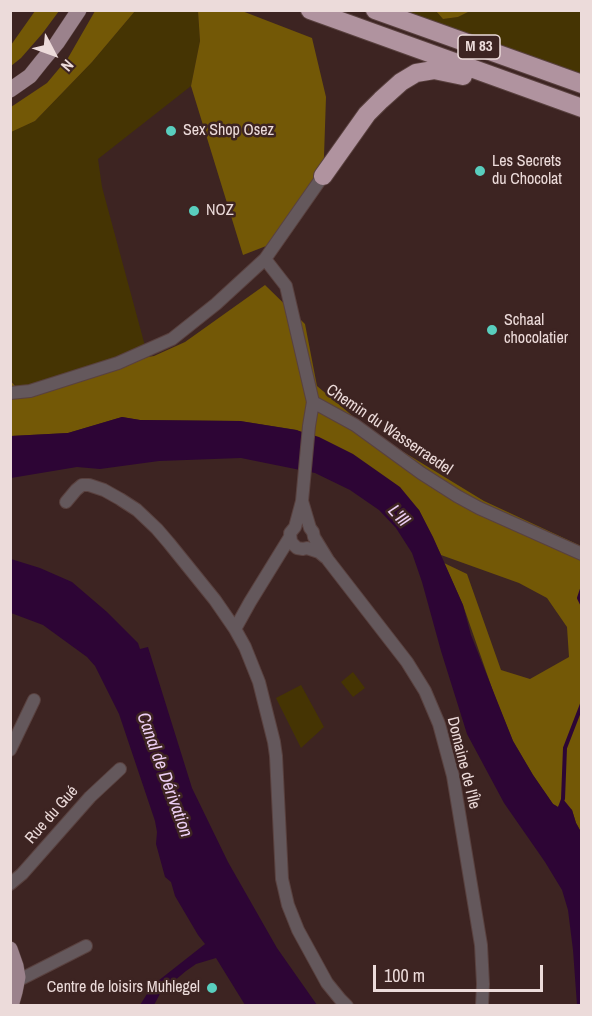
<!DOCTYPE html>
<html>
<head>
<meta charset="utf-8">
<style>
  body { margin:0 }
  #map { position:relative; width:592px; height:1016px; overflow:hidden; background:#3d2422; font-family:"Archivo Narrow",sans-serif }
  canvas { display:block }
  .frame { position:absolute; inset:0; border:12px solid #ecdbda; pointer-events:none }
  .north { position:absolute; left:24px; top:24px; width:60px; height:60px; -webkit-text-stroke:4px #3d2422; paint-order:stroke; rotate:131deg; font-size:16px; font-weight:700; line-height:24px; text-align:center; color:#ecdbda }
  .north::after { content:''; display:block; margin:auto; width:21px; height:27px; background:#ecdbda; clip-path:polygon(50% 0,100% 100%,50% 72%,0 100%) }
  .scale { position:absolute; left:373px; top:965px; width:170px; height:27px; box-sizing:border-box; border:3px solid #ecdbda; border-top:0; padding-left:8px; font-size:18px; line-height:21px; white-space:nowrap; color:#ecdbda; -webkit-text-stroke:4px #3d2422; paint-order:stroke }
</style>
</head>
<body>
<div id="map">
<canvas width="592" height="1016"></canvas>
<div class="frame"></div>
<div class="north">N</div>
<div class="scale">100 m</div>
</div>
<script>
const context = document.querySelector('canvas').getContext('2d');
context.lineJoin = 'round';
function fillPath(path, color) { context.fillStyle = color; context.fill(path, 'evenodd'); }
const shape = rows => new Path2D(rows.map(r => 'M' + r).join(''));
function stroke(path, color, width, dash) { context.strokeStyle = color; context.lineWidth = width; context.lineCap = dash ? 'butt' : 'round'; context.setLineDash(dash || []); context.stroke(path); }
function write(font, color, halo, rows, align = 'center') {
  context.font = font + ' "Archivo Narrow",sans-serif'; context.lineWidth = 5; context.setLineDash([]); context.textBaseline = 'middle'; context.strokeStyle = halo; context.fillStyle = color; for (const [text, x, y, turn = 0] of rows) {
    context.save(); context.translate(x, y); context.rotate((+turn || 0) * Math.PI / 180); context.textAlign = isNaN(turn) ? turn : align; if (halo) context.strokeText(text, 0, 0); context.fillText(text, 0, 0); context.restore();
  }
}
const green = shape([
  [135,11,198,11,200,41,191,86,98,159,102,187,148,357,59,388,23,395,11,380,10,132,35,121,92,62],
  [401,11,436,11,443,19,458,17,470,11,581,11,581,74],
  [353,672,365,688,353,697,341,682],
  [301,685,324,727,301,748,276,698]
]);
const forest = shape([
  [35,11,59,11,42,34,21,58,11,66,11,45],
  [95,11,135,11,92,62,35,121,11,132,11,107,47,83,68,58],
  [198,11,242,11,312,38,326,97,324,156,322,183,279,241,243,255,191,86,200,41],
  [436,11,470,11,458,17,443,19],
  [265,285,305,324,317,386,374,434,484,501,581,546,581,832,576,823,572,810,560,804,558,807,553,804,533,775,513,741,495,697,463,605,444,563,467,574,501,670,530,679,569,657,567,627,547,598,519,583,441,555,419,510,297,430,240,421,140,420,122,417,68,433,11,436,10,380,23,395,59,388,148,357,154,356,185,342]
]);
const water = shape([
  [122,417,140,420,240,421,296,430,319,437,353,454,400,487,419,510,433,537,463,605,471,635,513,741,533,775,553,804,558,807,561,799,563,799,572,810,576,823,581,832,581,1005,577,1005,573,950,568,910,562,890,545,862,504,803,467,734,441,651,422,582,412,553,396,528,379,510,350,490,315,473,241,458,159,461,100,469,77,467,11,478,11,436,68,433],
  [11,559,40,568,72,582,107,612,138,643,140,649,148,647,192,788,228,862,277,948,317,1005,245,1005,216,958,196,964,186,971,161,992,154,1005,140,1005,147,994,158,981,205,944,198,935,175,896,171,882,165,877,156,844,157,832,155,821,119,714,95,666,87,657,43,625,11,613]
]);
const stream = shape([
  [582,589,579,598,582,604],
  [563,799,565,748,582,704]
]);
const minor = shape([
  [265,259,286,286,313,402,309,426,302,501,295,527,290,533,291,542,297,548,303,549,307,548,319,552,325,557],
  [10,393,30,391,118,363,172,339,216,304,265,259,323,176],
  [313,402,355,425,421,473,457,496,479,508,582,554],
  [302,501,310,528,313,532,314,537,328,560,407,662,425,691,439,724,453,776,481,945,483,984,482,1006],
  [66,502,76,490,82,485,89,485,104,490,120,499,137,510,157,529,169,543,215,600,235,629,245,647,259,682,274,742,276,756,282,879,288,905,298,930,327,983,340,999,347,1006],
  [235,629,250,602,290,537],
  [10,750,34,700],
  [10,884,22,874,90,797,120,769],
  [17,981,86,946]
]);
const major = shape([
  [10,90,30,76,42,61,57,43,79,10],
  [10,949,16,966,18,977,15,992,11,1006]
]);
const highway = shape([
  [310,10,582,108],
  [375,10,582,84],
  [323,176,367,114,381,100,401,82,416,73,434,70,463,76]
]);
const markers = [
  [171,131,6,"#59cebe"],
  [480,171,6,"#59cebe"],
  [194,211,6,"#59cebe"],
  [492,330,6,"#59cebe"],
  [212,988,6,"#59cebe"]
];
const shields = [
  [479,47,42]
];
const shieldNames = [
  ["M 83",479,47]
];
const poiNames = [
  ["Sex Shop Osez",183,131],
  ["Les Secrets",492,162],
  ["du Chocolat",492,180],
  ["NOZ",206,211],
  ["Schaal",504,321],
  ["chocolatier",504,339],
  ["Centre de loisirs Muhlegel",200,988,"right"]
];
const streetNames = [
  ["Chemin du Wasserraedel",389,430,34],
  ["Domaine de l'Île",463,763,76],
  ["Rue du Gué",52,815,-49]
];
const waterNames = [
  ["L'Ill",398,516,48],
  ["Canal de Dérivation",164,775,70]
];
fillPath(green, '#453403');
fillPath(forest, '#735806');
fillPath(water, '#2d0535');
stroke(stream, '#2d0535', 4);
stroke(minor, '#59413f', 14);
stroke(major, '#59413f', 16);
stroke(highway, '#59413f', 20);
stroke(minor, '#64585c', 12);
stroke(major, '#9b828c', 15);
stroke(highway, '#b0939f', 18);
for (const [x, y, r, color] of markers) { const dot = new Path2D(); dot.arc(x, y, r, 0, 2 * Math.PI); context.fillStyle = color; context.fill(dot); stroke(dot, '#3d2422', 2); }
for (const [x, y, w] of shields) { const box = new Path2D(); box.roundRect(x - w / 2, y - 12, w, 24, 4.5); context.fillStyle = '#3d2422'; context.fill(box); stroke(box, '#ecdbda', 1.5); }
write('bold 15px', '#ecdbda', null, shieldNames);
write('16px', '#ecdbda', '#3d2422', poiNames, 'left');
write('16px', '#ecdbda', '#3d2422', streetNames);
write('italic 18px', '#edcff4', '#3d2422', waterNames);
</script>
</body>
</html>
